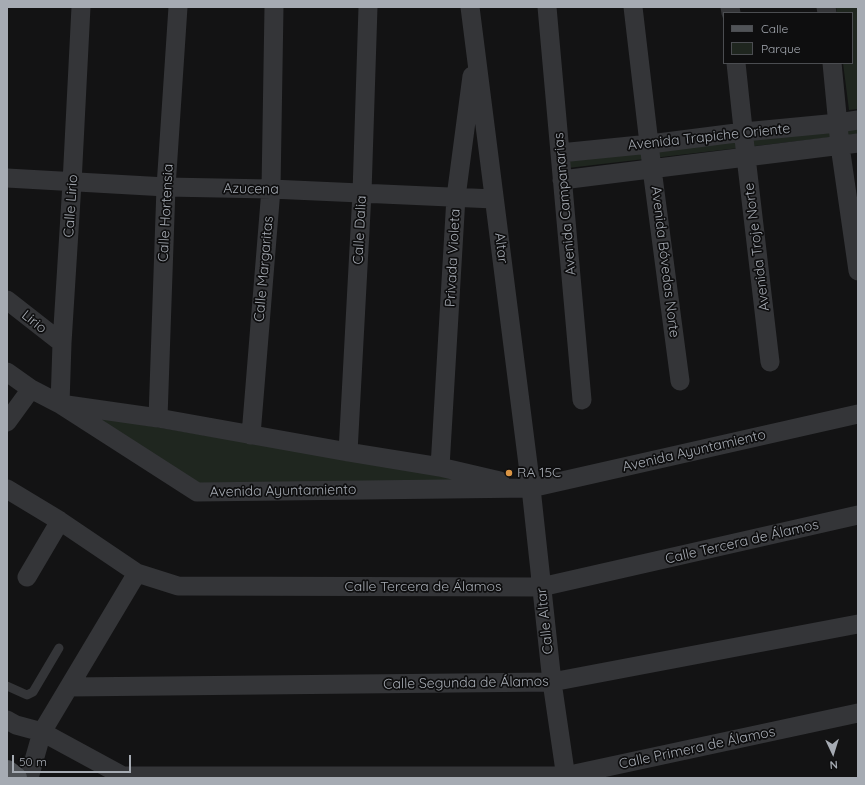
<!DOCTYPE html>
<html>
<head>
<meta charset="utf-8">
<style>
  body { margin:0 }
  #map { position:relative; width:865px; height:785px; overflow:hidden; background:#131314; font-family:Quicksand,sans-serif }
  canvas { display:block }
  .frame { position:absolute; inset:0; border:8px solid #a6abb3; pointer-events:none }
  .legend { position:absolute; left:723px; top:12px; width:130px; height:52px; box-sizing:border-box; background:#0e0e0f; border:1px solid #4b4d51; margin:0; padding:5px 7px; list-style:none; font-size:12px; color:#a6abb3 }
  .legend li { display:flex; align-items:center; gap:8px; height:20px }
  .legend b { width:20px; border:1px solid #4b4d51 }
  .north { position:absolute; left:813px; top:733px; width:40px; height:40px; -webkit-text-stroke:3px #0e0e0f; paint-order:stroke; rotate:176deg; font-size:11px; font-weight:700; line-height:16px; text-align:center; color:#a6abb3 }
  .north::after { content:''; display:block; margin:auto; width:14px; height:18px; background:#a6abb3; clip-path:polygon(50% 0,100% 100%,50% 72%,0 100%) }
  .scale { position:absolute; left:12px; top:755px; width:119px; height:18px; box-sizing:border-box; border:2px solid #a6abb3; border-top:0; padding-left:5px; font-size:12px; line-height:14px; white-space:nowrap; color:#a6abb3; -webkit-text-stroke:3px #0e0e0f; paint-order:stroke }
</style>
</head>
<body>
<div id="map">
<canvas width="865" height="785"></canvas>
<div class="frame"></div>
<ul class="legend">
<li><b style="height:5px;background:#505357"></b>Calle</li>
<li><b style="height:11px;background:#1f261f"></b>Parque</li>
</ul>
<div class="north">N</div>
<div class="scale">50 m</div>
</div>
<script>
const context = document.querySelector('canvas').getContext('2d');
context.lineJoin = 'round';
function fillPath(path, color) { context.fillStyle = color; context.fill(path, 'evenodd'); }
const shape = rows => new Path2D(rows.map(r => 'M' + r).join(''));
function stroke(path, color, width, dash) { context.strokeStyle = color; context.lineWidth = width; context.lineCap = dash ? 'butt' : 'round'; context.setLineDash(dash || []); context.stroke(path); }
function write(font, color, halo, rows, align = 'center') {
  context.font = font + ' Quicksand,sans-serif'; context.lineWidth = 3.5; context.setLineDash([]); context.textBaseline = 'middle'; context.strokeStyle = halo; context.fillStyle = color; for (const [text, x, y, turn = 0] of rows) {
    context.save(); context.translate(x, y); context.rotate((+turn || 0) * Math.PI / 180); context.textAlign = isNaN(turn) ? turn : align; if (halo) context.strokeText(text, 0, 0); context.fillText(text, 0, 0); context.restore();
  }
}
const green = shape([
  [836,7,858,7,858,109,849,110,843,63,852,63,852,13,837,13],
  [858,126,858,134,568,168,567,160],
  [90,416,483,482,199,483]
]);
const service = shape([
  [7,686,27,695,33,692,59,648]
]);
const minor = shape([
  [81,7,72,183,62,343,60,404,197,492,531,488,858,414],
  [470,7,531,488,552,682,566,778],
  [547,7,582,400],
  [633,7,652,169,680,381],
  [730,7,731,13],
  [826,7,827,13],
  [736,63,746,157,770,362],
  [832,63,840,146,858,271],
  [560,153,650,144,744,132,838,123,858,120],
  [7,178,166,187,271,189,494,199],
  [562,180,858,143],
  [7,300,62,343],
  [7,372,31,389,60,404,158,418,348,452,440,467,500,481],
  [158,418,166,187,178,7],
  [7,422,31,389],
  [251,435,271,189,274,7],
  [348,452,362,193,368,7],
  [440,467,456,197,472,76],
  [7,489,60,521,137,573,178,586,541,587,858,515],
  [27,577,60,521],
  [69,687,552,682,858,624],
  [7,720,16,725,42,732,123,776,565,776,858,713],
  [29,778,42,732,137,573]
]);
const primary = shape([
  [7,771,16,778]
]);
const markers = [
  [509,473,4,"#db9544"]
];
const streetNames = [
  ["Avenida Trapiche Oriente",709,137,-6],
  ["Azucena",251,189,1],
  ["Avenida Campanarias",565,204,-95],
  ["Calle Lirio",71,206,-86],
  ["Calle Hortensia",166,213,-87],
  ["Calle Dalia",360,230,-87],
  ["Avenida Troje Norte",757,247,-97],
  ["Altar",501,248,83],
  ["Privada Violeta",453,258,-87],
  ["Avenida Bóvedas Norte",665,262,83],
  ["Calle Margaritas",264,269,-85],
  ["Lirio",34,322,39],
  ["Avenida Ayuntamiento",694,451,-13],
  ["Avenida Ayuntamiento",283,491,-1],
  ["Calle Tercera de Álamos",742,542,-13],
  ["Calle Tercera de Álamos",423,587],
  ["Calle Altar",545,621,-96],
  ["Calle Segunda de Álamos",466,683,-1],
  ["Calle Primera de Álamos",697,748,-12]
];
const poiNames = [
  ["RA 15C",517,473]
];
fillPath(green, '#1f261f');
stroke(service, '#343538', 9);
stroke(minor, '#343538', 19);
stroke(primary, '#505357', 22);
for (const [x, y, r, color] of markers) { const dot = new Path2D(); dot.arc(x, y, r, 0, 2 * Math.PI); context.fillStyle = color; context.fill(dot); stroke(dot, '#0e0e0f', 1.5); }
write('14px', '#a6abb3', '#0e0e0f', streetNames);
write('14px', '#a6abb3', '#0e0e0f', poiNames, 'left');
</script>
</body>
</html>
